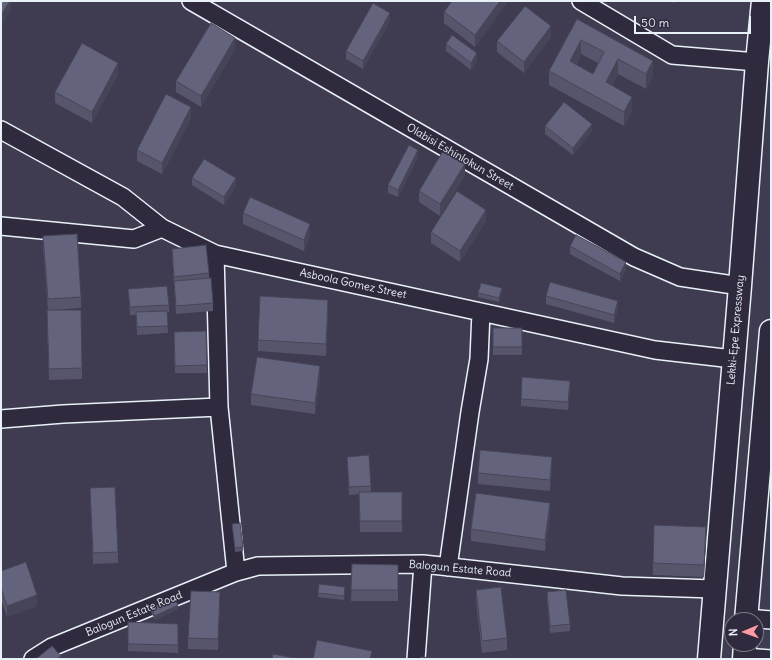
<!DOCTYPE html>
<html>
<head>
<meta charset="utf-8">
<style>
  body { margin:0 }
  #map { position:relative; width:772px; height:660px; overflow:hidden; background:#3f3b50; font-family:Delius,sans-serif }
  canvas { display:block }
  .frame { position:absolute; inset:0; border:2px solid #e8f1f8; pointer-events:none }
  .north { position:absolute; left:724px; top:612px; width:40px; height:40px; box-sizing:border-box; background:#2f2a3d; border:1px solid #797a88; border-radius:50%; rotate:268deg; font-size:11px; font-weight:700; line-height:16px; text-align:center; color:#e8f1f8 }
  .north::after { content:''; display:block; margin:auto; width:14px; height:18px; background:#ff9aa2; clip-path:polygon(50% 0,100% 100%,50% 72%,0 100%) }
  .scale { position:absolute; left:634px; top:16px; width:117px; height:18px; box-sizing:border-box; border:2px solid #e8f1f8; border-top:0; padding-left:5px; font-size:12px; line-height:14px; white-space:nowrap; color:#e8f1f8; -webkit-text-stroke:3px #2f2a3d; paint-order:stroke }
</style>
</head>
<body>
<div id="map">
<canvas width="772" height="660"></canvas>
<div class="frame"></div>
<div class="north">N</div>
<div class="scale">50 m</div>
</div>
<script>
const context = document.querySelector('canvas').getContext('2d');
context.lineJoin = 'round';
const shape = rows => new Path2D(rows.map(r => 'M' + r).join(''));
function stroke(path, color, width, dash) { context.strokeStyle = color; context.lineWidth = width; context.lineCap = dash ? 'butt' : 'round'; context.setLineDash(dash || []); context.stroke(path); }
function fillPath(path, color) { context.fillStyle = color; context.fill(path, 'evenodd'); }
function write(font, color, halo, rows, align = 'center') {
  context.font = font + ' Delius,sans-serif'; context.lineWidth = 3; context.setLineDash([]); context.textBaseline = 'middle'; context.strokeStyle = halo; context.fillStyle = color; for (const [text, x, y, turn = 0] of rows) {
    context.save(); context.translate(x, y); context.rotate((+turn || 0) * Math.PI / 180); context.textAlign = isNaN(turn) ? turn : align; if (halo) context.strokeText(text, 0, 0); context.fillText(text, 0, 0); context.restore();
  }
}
const minor = shape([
  [191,1,634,257,680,277,740,286],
  [581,1,672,55,757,62],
  [1,130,123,197,162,228,215,254,655,350,733,359],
  [1,226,134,239,162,228],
  [215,254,219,407,236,572],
  [1,419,63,414,219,407],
  [448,567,470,412,479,359,481,312],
  [746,618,771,620],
  [744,657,771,659],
  [33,659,52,647,236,572,258,566,423,564,622,586,714,589],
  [416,659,423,564]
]);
const highway = shape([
  [746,620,771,331],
  [709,659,740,286,757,62,763,1],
  [744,659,745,644]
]);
const wall = shape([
  [452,1,508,1,475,47,444,23,444,12],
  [666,1,675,1,675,3],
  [577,19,653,76,646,89,618,74,612,85,632,111,624,126,549,85,549,71],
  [581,54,598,63,593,74,576,65],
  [390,21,363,69,346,59,346,51],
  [551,37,524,73,497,52,497,41],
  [446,44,477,61,471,70,446,51],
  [235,49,201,107,176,92,176,81],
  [118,74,92,123,55,103,55,92],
  [191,119,162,174,137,161,137,150],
  [545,126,592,131,573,155,545,134],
  [418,157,398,197,388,193,388,185],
  [465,175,440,216,419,202,419,191],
  [192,178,236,186,224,205,192,185],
  [243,213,310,235,304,251,243,224],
  [486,221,460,262,431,243,431,232],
  [43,236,81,297,81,308,52,310,82,368,82,379,49,380,47,322,48,310,43,247],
  [570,246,626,270,620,281,570,254],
  [172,249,209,273,209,278,213,303,213,311,176,314,172,256],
  [128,289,169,305,169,312,167,312,168,333,137,335,136,315,130,315],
  [502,291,499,302,478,297,478,293],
  [546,296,618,309,614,323,546,304],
  [328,311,326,356,258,351,258,340],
  [493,328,522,328,522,355,493,355],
  [206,331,207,373,175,373,174,332],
  [320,377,315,414,251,405,251,394],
  [570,388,568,410,521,406,521,399],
  [347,457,371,486,371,492,402,492,402,532,360,532,359,494,349,495],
  [552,468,550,491,478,484,478,473],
  [90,488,118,552,118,563,93,564],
  [550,514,545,551,471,541,471,529],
  [232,524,243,547,243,551,235,552],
  [706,538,704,577,653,575,653,563],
  [352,564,398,565,398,601,351,601],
  [1,571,37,606,7,617,1,599],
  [476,590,507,638,507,650,482,653,476,601],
  [345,591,344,600,318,597,318,593],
  [547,592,570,624,570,631,550,633,547,600],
  [220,603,218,650,188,649,188,638],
  [151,608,178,609,155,620,151,612],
  [128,622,178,624,178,653,128,651]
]);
const shadedWall = shape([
  [10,1,11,1,11,10,1,26,1,15],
  [500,1,508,1,475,47,475,35],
  [390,13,390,21,363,69,363,61],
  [551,26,551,37,524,73,524,62],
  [235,38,235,49,201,107,201,96],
  [581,40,581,54,570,76,570,61],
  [477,53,477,61,471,70,471,63],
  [618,59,618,74,606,97,606,82],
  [653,61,653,76,646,89,646,74],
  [118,63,118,74,92,123,92,112],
  [632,97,632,111,624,126,624,112],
  [191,107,191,119,162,174,162,163],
  [592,124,592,131,573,155,573,148],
  [418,150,418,157,398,197,398,190],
  [465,164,465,175,440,216,440,204],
  [236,178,236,186,224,205,224,197],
  [486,210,486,221,460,262,460,251],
  [310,224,310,235,304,251,304,240],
  [626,262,626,270,620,281,620,274],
  [502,288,502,291,499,302,499,298],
  [328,300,328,311,326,356,326,344],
  [618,301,618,309,614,323,614,315],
  [320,366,320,377,315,414,315,403],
  [570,381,570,388,568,410,568,402],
  [552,457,552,468,550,491,550,480],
  [550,503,550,514,545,551,545,540],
  [706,527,706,538,704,577,704,565],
  [220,592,220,603,218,650,218,639],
  [37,595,37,606,7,617,7,606],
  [178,605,178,609,155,620,155,616]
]);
const building = shape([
  [1,1,10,1,1,15,1,1],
  [452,1,500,1,475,35,444,12,452,1],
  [373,3,390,13,363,61,346,51,373,3],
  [525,6,551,26,524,62,497,41,525,6],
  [577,19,653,61,646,74,618,59,606,82,632,97,624,112,549,71,577,19],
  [581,40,604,52,593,74,570,61,581,40],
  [211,23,235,38,201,96,176,81,211,23],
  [452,35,477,53,471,63,446,44,452,35],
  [82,43,118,63,92,112,55,92,82,43],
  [166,94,191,107,162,163,137,150,166,94],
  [564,102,592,124,573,148,545,126,564,102],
  [409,145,418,150,398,190,388,185,409,145],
  [443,151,465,164,440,204,419,191,443,151],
  [204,159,236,178,224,197,192,178,204,159],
  [457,191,486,210,460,251,431,232,457,191],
  [250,197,310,224,304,240,243,213,250,197],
  [77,234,81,297,48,299,43,236,77,234],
  [576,235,626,262,620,274,570,246,576,235],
  [206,245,209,273,174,277,172,249,206,245],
  [211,278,213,303,176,306,174,281,211,278],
  [550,282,618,301,614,315,546,296,550,282],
  [481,283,502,288,499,298,478,293,481,283],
  [167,286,169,305,130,307,128,289,167,286],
  [260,296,328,300,326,344,258,340,260,296],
  [47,310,81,310,82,368,49,369,47,310],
  [167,311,168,326,137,327,136,312,167,311],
  [493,328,522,328,522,347,493,347,493,328],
  [206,331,207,365,175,366,174,332,206,331],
  [257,357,320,366,315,403,251,394,257,357],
  [522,377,570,381,568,402,521,399,522,377],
  [480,450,552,457,550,480,478,473,480,450],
  [369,455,371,486,349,487,347,457,369,455],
  [115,487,118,552,93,553,90,488,115,487],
  [359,492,402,492,402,521,360,521,359,492],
  [476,493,550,503,545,540,471,529,476,493],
  [240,523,243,547,235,548,232,524,240,523],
  [654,525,706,527,704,565,653,563,654,525],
  [26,562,37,595,7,606,1,588,1,571,26,562],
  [352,564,398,565,398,590,351,590,352,564],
  [319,584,345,587,344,596,318,593,319,584],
  [501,587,507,638,482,641,476,590,501,587],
  [566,590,570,624,550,626,547,592,566,590],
  [191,591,220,592,218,639,188,638,191,591],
  [174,597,178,605,155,616,151,608,174,597],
  [128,622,178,624,178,645,128,644,128,622],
  [317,640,372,651,370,659,313,659,317,640],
  [52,646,61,656,57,659,36,659,52,646],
  [273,654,300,659,272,659,273,654],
  [421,657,443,659,421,659,421,657]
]);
const streetNames = [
  ["Olabisi Eshinlokun Street",460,157,30],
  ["Asboola Gomez Street",353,284,12],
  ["Lekki-Epe Expressway",736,330,-85],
  ["Balogun Estate Road",460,569,5],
  ["Balogun Estate Road",134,614,-22]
];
stroke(minor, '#e8f1f8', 20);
stroke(highway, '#e8f1f8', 25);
stroke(minor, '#2f2a3d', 17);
stroke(highway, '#2f2a3d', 22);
fillPath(wall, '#56556c');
fillPath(shadedWall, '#464558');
fillPath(building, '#64637e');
stroke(building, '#464558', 1);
write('11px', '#e8f1f8', '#2f2a3d', streetNames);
</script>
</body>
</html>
